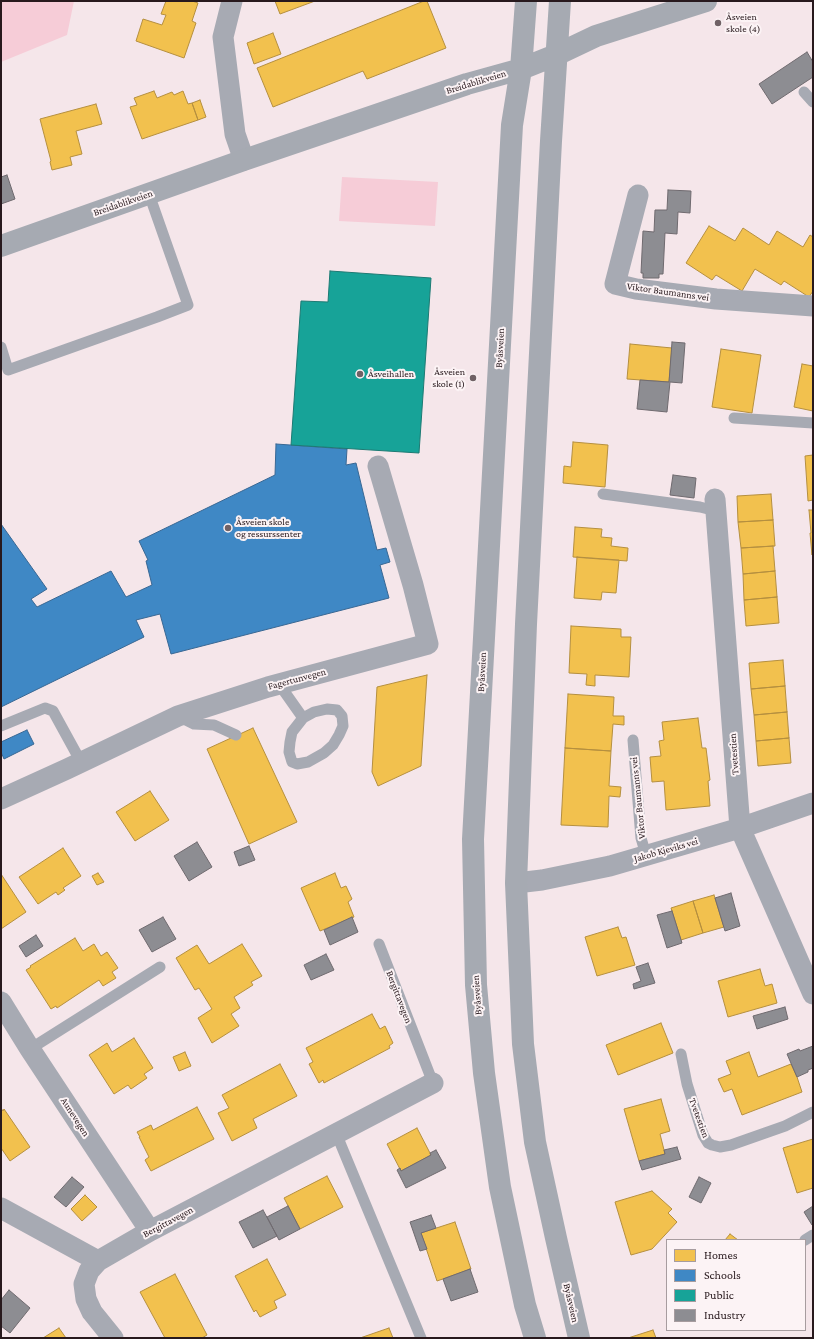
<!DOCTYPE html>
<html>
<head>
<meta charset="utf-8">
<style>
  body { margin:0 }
  #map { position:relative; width:814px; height:1339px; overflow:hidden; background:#f5e6ea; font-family:"Crimson Pro",serif }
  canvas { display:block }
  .frame { position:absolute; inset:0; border:2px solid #28191d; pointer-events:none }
  .legend { position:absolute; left:666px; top:1239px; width:140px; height:92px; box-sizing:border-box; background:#fcf3f5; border:1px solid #a79c9f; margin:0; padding:5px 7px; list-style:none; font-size:12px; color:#28191d }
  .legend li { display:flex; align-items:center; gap:8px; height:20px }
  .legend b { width:20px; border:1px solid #a79c9f }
</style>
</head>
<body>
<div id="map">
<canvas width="814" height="1339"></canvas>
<div class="frame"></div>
<ul class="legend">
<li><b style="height:11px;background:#f2c14e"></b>Homes</li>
<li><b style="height:11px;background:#3f88c5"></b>Schools</li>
<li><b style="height:11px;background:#17a398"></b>Public</li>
<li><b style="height:11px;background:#8d8d92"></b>Industry</li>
</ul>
</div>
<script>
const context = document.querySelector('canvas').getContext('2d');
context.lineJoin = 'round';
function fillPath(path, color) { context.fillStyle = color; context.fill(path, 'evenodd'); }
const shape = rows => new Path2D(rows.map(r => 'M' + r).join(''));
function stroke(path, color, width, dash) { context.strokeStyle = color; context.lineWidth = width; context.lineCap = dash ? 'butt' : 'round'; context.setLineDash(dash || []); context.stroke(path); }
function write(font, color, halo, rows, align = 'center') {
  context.font = font + ' "Crimson Pro",serif'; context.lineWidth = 4; context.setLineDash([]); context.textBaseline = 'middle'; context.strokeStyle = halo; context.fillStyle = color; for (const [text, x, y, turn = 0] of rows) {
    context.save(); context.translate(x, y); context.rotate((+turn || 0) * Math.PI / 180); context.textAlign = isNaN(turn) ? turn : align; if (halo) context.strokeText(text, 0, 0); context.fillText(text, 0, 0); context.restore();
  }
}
const green = shape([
  [1,1,74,1,67,35,1,62],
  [342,177,438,182,435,226,339,221]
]);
const homes = shape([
  [166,1,192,1,198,3,192,21,196,23,184,58,136,41,143,19,162,25,166,15,161,14,166,1],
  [275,1,315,1,280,14,275,1],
  [424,1,427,1,446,48,367,79,363,71,273,107,257,68,424,1],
  [273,33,281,54,254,64,247,43,273,33],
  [154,91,157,98,172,92,174,95,183,91,188,104,192,103,198,120,142,139,130,107,137,105,134,98,154,91],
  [200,100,206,117,198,120,192,103,200,100],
  [96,104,102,124,76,131,82,154,70,157,72,165,52,170,50,162,51,161,40,119,96,104],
  [709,226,735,241,743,228,769,245,777,231,803,247,810,235,813,237,813,291,809,297,784,281,781,285,755,269,742,291,716,275,712,280,686,263,709,226],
  [630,344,672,348,669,382,627,379,630,344],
  [721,349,761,355,752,413,712,407,721,349],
  [802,364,813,366,813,411,794,407,802,364],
  [573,442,608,445,605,487,563,483,564,466,571,467,573,442],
  [813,455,813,500,808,501,805,456,813,455],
  [771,494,773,520,738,522,737,496,771,494],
  [809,510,813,510,812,555,810,533,811,533,809,510],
  [773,520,775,546,741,548,738,522,773,520],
  [575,527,602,529,601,537,612,538,611,546,628,548,627,561,573,557,575,527],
  [773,546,775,571,743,574,741,548,773,546],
  [577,557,619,560,616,593,602,592,601,600,574,598,577,557],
  [775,571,777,597,744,600,743,574,775,571],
  [777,597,779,623,746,626,744,600,777,597],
  [571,626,621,629,621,637,631,637,629,677,595,675,595,686,586,685,587,674,569,673,571,626],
  [783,660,785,686,751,689,749,663,783,660],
  [427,675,421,766,378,786,372,772,377,687,427,675],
  [785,686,787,712,754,715,751,689,785,686],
  [568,694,614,697,613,716,624,716,624,725,613,724,611,751,565,748,568,694],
  [787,712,789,738,756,741,754,715,787,712],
  [698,718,702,748,706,748,710,780,708,781,710,806,666,810,664,781,652,782,650,757,661,756,659,741,664,740,662,722,698,718],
  [253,728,297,822,249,844,207,749,253,728],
  [789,738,791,763,758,766,756,741,789,738],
  [565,748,611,751,609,786,621,787,620,797,609,796,608,827,561,825,565,748],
  [150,791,169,820,135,841,116,812,150,791],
  [63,848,81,876,63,888,65,890,58,895,56,892,38,904,19,877,63,848],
  [98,873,104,882,97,885,92,876,98,873],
  [335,873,341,888,346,886,352,899,348,902,354,917,320,931,301,888,335,873],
  [1,874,26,912,1,929,1,874],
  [714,895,724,927,703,933,693,901,714,895],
  [693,901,703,933,681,940,671,908,693,901],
  [618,927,622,938,626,937,635,965,597,976,585,937,618,927],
  [75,938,83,951,94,944,101,956,107,952,118,968,112,972,116,978,103,986,99,980,57,1008,56,1006,51,1009,26,970,31,967,30,966,75,938],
  [242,944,262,976,251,982,253,985,234,997,240,1008,231,1014,239,1026,212,1043,198,1018,212,1009,199,988,195,990,176,958,197,945,209,964,242,944],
  [760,969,765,986,772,984,777,1003,728,1017,718,981,760,969],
  [372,1014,380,1029,385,1026,393,1043,389,1046,390,1048,324,1083,323,1080,319,1083,309,1064,313,1062,306,1048,372,1014],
  [661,1023,673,1053,618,1075,606,1045,661,1023],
  [134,1038,153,1068,144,1074,147,1078,131,1089,128,1085,114,1094,89,1055,107,1043,112,1052,134,1038],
  [185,1052,191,1066,179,1071,173,1057,185,1052],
  [749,1052,758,1077,791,1064,797,1077,802,1092,742,1115,732,1089,724,1092,718,1079,731,1074,726,1061,749,1052],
  [280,1064,297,1096,253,1119,257,1128,232,1141,218,1113,229,1108,222,1095,280,1064],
  [661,1099,670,1131,660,1134,665,1154,639,1161,624,1109,661,1099],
  [197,1107,214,1139,151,1171,145,1160,149,1157,139,1137,140,1137,137,1132,151,1125,153,1130,197,1107],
  [1,1108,3,1111,4,1109,30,1147,10,1161,1,1148,1,1108],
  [417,1128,431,1155,401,1171,387,1144,417,1128],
  [813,1139,813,1188,797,1193,783,1148,813,1139],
  [327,1176,343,1207,300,1229,284,1198,327,1176],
  [652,1191,672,1209,668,1213,677,1222,652,1249,631,1255,615,1202,652,1191],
  [85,1195,97,1207,82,1221,71,1209,85,1195],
  [455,1222,471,1269,437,1281,421,1233,455,1222],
  [730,1234,738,1240,725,1240,730,1234],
  [267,1259,286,1295,274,1301,277,1308,260,1317,256,1310,254,1312,235,1276,267,1259],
  [175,1274,207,1335,202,1338,165,1338,140,1292,175,1274],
  [59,1328,66,1338,43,1338,59,1328],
  [389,1328,393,1338,360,1338,389,1328],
  [653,1330,656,1338,628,1338,653,1330]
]);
const schools = shape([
  [276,444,347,449,346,465,356,463,377,550,386,548,390,562,380,565,389,598,171,654,160,614,136,620,144,637,1,707,1,524,47,589,31,599,37,607,111,571,126,597,152,585,146,561,148,560,139,541,275,475,276,444],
  [27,730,34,744,4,759,1,752,1,742,27,730]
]);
const public = shape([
  [330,271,431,278,419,453,291,445,301,301,328,302,330,271]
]);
const industry = shape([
  [807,52,813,62,813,77,772,104,759,84,807,52],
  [7,175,15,199,1,204,1,177,7,175],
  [668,190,691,191,690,213,678,212,677,234,665,233,663,274,659,274,659,278,643,278,643,273,641,273,643,231,654,232,655,210,667,210,668,190],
  [672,342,685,343,682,383,670,382,667,412,637,409,640,380,669,382,672,342],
  [673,475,696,478,694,498,670,495,673,475],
  [197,842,212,867,189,881,174,856,197,842],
  [249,846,255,860,239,866,234,852,249,846],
  [731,893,740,926,725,931,715,898,731,893],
  [672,911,682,943,667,948,657,915,672,911],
  [163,917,176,939,152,952,139,930,163,917],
  [352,917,358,932,330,945,324,930,352,917],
  [36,935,43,946,26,957,19,946,36,935],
  [326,954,334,970,311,980,304,965,326,954],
  [648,963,655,983,634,989,633,984,641,981,636,967,648,963],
  [785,1007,788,1019,757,1029,753,1016,785,1007],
  [813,1046,813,1068,808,1070,808,1072,797,1077,787,1054,799,1049,800,1051,813,1046],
  [677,1147,681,1159,642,1170,639,1161,665,1154,664,1150,677,1147],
  [436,1150,446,1168,406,1188,397,1170,400,1168,401,1171,431,1155,430,1153,436,1150],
  [72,1177,84,1187,66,1207,54,1197,72,1177],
  [699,1177,711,1183,701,1203,689,1197,699,1177],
  [288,1206,300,1229,279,1240,267,1217,288,1206],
  [813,1206,813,1224,812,1225,804,1212,813,1206],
  [263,1210,277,1236,253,1248,239,1222,263,1210],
  [431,1215,436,1228,421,1233,427,1249,420,1251,410,1222,431,1215],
  [470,1269,478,1292,451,1301,443,1279,470,1269],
  [9,1290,30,1308,10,1333,1,1326,1,1300,9,1290]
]);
const lane = shape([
  [804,92,813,102],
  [1,347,8,370,157,317,188,305,149,194],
  [734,418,813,423],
  [603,494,700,507,716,511],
  [279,684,303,718,292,732,290,742,289,752,292,762,297,764,308,762,324,753,333,745,339,735,343,726,342,716,337,710,327,709,314,712,303,718],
  [178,716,194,724,214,725,236,735],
  [1,726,45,708,53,711,81,762],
  [633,740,641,838,646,855],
  [379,944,433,1083],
  [30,1049,160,967],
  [681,1054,687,1084,703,1135,708,1143,712,1145,720,1147,731,1145,785,1126,813,1112],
  [336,1133,421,1338],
  [805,1240,813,1235]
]);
const street = shape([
  [232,1,223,37,235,134,244,160],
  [638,195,615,284,636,289,716,299,813,306],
  [715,499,740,828,813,994],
  [1,799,67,769,178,716,268,687,428,644,413,585,378,466],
  [516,883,542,880,610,866,740,828,813,803],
  [1,1002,30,1049,150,1231],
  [1,1208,98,1261],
  [113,1338,92,1312,86,1299,84,1284,89,1271,98,1261,150,1231,433,1083]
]);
const secondary = shape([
  [526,1,521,69,512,125,473,839,476,985,484,1073,500,1187,525,1305,535,1338],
  [560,1,551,141,526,624,516,883,523,1044,535,1142,556,1238,579,1338],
  [1,246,244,160,467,84,521,69,556,55,596,36,706,1]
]);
const markers = [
  [718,23,4,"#706165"],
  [360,374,4,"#706165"],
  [473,378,4,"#706165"],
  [228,528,4,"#706165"]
];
const poiNames = [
  ["Åsveien",726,17],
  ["skole (4)",726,29],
  ["Åsveien",465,372,"right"],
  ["skole (1)",465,384,"right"],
  ["Åsveihallen",368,374],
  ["Åsveien skole",236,522],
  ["og ressurssenter",236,534]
];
const streetNames = [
  ["Breidablikveien",476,82,-17],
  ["Breidablikveien",123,203,-19],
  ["Viktor Baumanns vei",668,292,8],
  ["Byåsveien",500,348,-87],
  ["Byåsveien",482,672,-87],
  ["Fagertunvegen",297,679,-15],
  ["Tvetestien",734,754,-94],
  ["Viktor Baumanns vei",638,798,-96],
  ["Jakob Kjeviks vei",666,850,-16],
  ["Byåsveien",477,995,-94],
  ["Bergittavegen",399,997,69],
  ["Aunevegen",75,1117,57],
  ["Tvetestien",699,1118,70],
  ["Bergittavegen",168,1222,-28],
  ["Byåsveien",571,1303,77]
];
fillPath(green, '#f6ccd7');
fillPath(homes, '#f2c14e');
stroke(homes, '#b58f3f', 1);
fillPath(schools, '#3f88c5');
stroke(schools, '#386793', 1);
fillPath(public, '#17a398');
stroke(public, '#1c7a73', 1);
fillPath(industry, '#8d8d92');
stroke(industry, '#6f6a6f', 1);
stroke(lane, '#a7aab3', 11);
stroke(street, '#a7aab3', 21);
stroke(secondary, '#a6aab2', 22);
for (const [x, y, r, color] of markers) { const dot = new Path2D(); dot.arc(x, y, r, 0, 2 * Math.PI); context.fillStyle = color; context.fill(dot); stroke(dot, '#fcf3f5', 1.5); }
write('10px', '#28191d', '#fcf3f5', poiNames, 'left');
write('10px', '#28191d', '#fcf3f5', streetNames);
</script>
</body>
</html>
